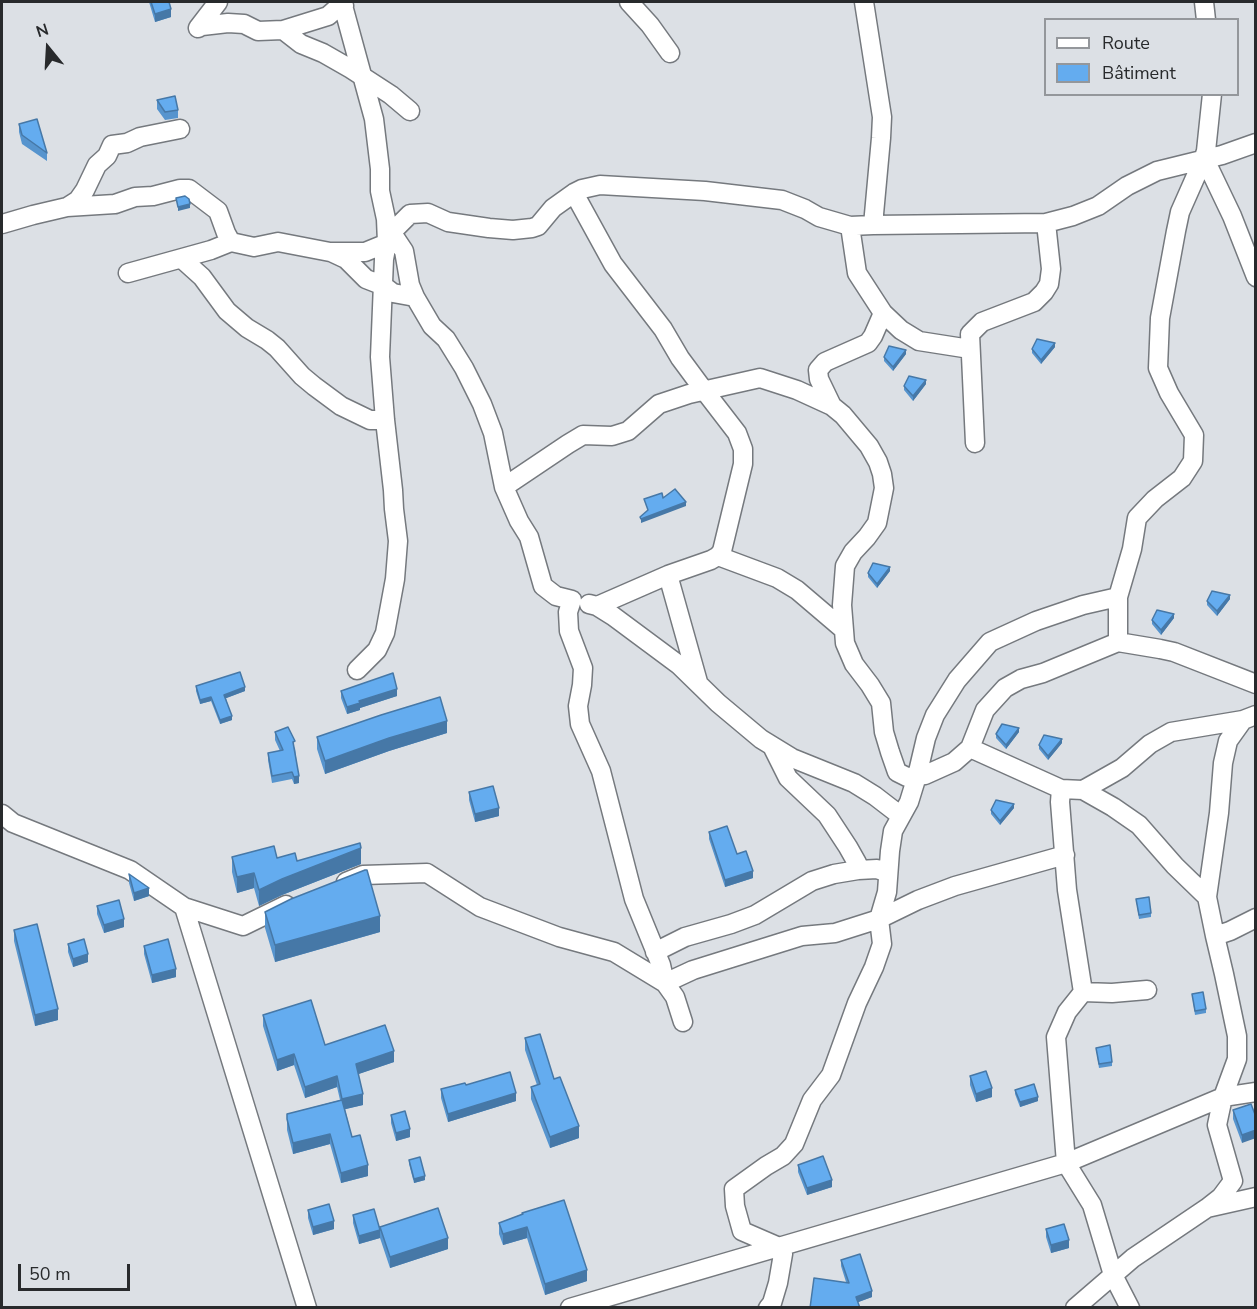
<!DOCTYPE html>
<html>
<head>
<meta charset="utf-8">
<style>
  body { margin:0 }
  #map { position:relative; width:1257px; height:1309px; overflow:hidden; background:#dce0e5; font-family:"Nunito Sans",sans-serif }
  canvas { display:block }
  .frame { position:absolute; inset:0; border:3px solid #282a2c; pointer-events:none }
  .legend { position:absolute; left:1044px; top:18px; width:195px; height:78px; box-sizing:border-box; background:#dce0e5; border:2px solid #94979b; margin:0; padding:8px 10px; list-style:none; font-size:18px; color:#282a2c }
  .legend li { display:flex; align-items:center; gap:12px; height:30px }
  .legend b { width:30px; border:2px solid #94979b }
  .north { position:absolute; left:18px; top:18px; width:60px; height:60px; -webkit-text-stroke:4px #dce0e5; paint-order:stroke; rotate:342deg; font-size:16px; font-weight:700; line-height:24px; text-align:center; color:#282a2c }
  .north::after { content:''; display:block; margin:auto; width:21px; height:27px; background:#282a2c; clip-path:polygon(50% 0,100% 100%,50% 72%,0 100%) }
  .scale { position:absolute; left:18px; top:1264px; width:112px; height:27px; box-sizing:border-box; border:3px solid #282a2c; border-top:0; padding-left:8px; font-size:18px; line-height:21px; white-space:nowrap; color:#282a2c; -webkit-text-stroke:4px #dce0e5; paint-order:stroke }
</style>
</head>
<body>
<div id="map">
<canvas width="1257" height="1309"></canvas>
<div class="frame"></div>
<ul class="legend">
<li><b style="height:8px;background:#fff"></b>Route</li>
<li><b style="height:16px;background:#64acef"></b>Bâtiment</li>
</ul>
<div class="north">N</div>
<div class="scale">50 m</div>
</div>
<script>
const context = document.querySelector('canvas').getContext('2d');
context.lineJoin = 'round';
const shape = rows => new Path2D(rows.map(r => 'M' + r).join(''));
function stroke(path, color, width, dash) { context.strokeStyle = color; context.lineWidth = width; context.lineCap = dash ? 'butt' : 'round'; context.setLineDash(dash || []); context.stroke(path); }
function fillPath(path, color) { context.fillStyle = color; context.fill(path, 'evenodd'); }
const minor = shape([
  [342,2,374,119,380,169,380,191,386,219,387,243,384,259,380,357,385,420,393,490,394,509,398,541,395,579,385,633,377,650,357,670],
  [629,2,650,25,670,53],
  [864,2,882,117,881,138,873,225],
  [1204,2,1206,20],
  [198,28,202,26,228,23,244,24,258,31,283,30,301,44,323,53,351,69,391,95,410,111],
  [198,28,218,2],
  [283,30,328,16,336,9,344,6],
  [1203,160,1210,170,1232,216,1256,277],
  [574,193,613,264,663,329,680,358,700,385,737,433,743,449,743,464,722,551,718,556,711,560,668,575,597,606],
  [67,207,78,200,85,190,97,165,107,156,112,145,127,143,140,137,180,129],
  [2,224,33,215,67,207,115,204,135,197,153,196,180,189,189,189,218,211,226,233,231,242],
  [850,226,857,273,883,313,901,330,919,341,970,349],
  [387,243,396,239,404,251,410,285,415,297,432,326,446,339,464,368,482,404,493,433,504,487,519,521,529,537,543,586,556,596,572,600,568,612,569,631,583,668,582,685,578,706,580,724,601,771,634,899,661,965,665,983,675,997,683,1022],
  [331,252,346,259,366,279,384,286,393,293,415,297],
  [182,259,202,277,227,311,247,328,267,340,277,348,302,376,314,386,341,406,370,420,385,420],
  [128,273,211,250,231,242,254,247,278,242,330,252,365,252,387,243,395,229,410,214,428,213,448,222,489,228,513,230,532,228,538,226,553,208,574,193,582,189,600,185,705,191,782,200,805,209,819,217,850,226,873,225,1046,223,1073,216,1098,206,1127,186,1157,171,1222,155,1256,143],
  [883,313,873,336,868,343,825,362,818,370,819,379,832,406,843,415,869,446,878,462,882,474,884,488,877,523,867,537,853,552,845,566,842,605,845,643,854,664,870,685,881,703,884,732,890,752,897,772,907,777,925,775,954,762,970,748,985,710,1005,688,1021,679,1043,673,1118,642,1160,649,1174,652,1256,684],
  [975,443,970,334,982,322,1034,302,1044,292,1049,284,1051,269,1046,223],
  [504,487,568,444,583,435,612,436,628,431,659,404,689,394,760,378,797,390,832,406],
  [718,556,777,578,797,590,844,630],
  [668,575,698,682],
  [589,604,597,606,613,616,679,665,718,703,761,739,792,758,854,783,875,796,901,816],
  [1118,642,1118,597,1132,549,1137,518,1155,499,1182,478,1193,461,1194,435,1169,393,1158,368,1160,318,1176,231,1180,212,1203,160,1206,151,1212,94],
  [1243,720,1228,741,1223,763,1219,813,1207,897,1215,936,1230,931,1256,918],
  [772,746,788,778,827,815,848,847,857,863,858,870,877,869,888,873],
  [970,748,1061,789,1083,790,1113,807,1139,825,1175,866,1207,897],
  [1061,789,1060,802,1067,890,1083,992,1067,1012,1056,1037,1066,1163,1092,1205,1113,1275,1130,1308],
  [1083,790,1122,768,1150,744,1171,732,1243,720,1256,715],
  [2,814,13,823,130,870,184,907,243,926,286,905],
  [346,882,363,875,427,873,480,907,559,937,614,952,665,983,693,970,802,936,835,933,879,919,918,900,955,886,1065,855],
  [184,907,307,1308],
  [655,952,685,937,731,924,755,915,812,881,834,874,858,870],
  [1083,992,1112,993,1147,990],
  [1207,1208,1221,1197,1233,1181,1217,1125,1223,1097,1237,1059,1237,1036,1224,974,1215,936],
  [570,1308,1066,1163,1223,1097,1256,1092],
  [768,1308,772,1303,778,1283,783,1254,779,1247,742,1231,735,1206,734,1189,766,1166,783,1156,794,1144,812,1100,831,1075,857,1003,874,967,882,944,879,919,887,892,890,851,893,831,909,802,917,776,926,738,935,715,957,680,990,642,1036,621,1083,605,1118,597],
  [1075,1308,1133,1258,1207,1208,1256,1197]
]);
const wall = shape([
  [149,2,169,2,171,17,155,22],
  [157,100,178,110,178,118,165,120,157,109],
  [19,124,47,153,47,161,22,144,19,132],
  [1055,347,1041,364,1032,353,1032,349],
  [906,354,893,371,884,361,884,357],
  [926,384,913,401,904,390,904,386],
  [890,571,877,588,868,577,868,573],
  [1230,599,1217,616,1207,605,1207,601],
  [1174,618,1161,635,1152,624,1152,620],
  [196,686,245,691,226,698,232,720,220,724,211,701,200,704,196,691],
  [341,691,397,696,360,708,360,710,347,714,341,698],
  [275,732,295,748,299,783,294,784,292,779,272,783,268,760,268,753,280,751,275,740],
  [1019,732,1006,749,996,738,996,734],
  [447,733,389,751,325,774,317,749,317,737],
  [1062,743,1048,760,1039,749,1039,745],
  [469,792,499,816,475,822,469,800],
  [1014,808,1000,825,991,814,991,810],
  [709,832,753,878,725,887,709,839],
  [232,857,277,858,297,861,361,864,282,895,259,906,254,888,237,893,232,872],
  [129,874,149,896,134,901,129,883],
  [1136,899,1151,913,1151,917,1139,919],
  [97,906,124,927,104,933,97,914],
  [265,912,380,932,275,962,265,928],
  [14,930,58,1020,35,1026,14,941],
  [68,944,88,962,73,967,68,952],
  [144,946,176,977,152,983,144,954],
  [1192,994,1206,1009,1206,1013,1195,1015],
  [263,1015,325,1045,394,1062,358,1074,363,1105,345,1109,352,1137,368,1176,341,1183,330,1144,293,1154,287,1130,287,1114,340,1100,337,1087,305,1098,294,1065,277,1071,263,1026],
  [525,1038,554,1079,579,1138,550,1148,531,1099,531,1087,537,1085,525,1050],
  [1096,1048,1112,1062,1112,1066,1099,1068],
  [970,1076,992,1097,976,1102,970,1085],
  [466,1085,516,1101,448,1122,441,1098,441,1089],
  [1015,1090,1038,1101,1020,1107,1015,1094],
  [1251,1104,1242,1143,1233,1119,1233,1110],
  [391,1115,410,1137,396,1141,391,1123],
  [409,1160,425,1180,414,1183,409,1164],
  [798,1165,832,1187,807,1195,798,1172],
  [308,1210,334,1229,313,1235,308,1218],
  [522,1214,587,1281,545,1295,527,1238,503,1245,499,1234,499,1223],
  [353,1215,380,1230,380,1227,448,1249,390,1268,380,1238,359,1244,353,1223],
  [1046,1229,1069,1248,1051,1253,1046,1237],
  [841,1260,872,1297,858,1302,846,1282,841,1266]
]);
const shadedWall = shape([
  [171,9,171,17,155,22,155,14],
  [190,204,190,208,178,211,178,207],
  [1055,343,1055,347,1041,364,1041,360],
  [906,350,906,354,893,371,893,367],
  [926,380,926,384,913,401,913,396],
  [686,502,686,506,641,523,641,519],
  [890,567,890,571,877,588,877,584],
  [1230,595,1230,599,1217,616,1217,611],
  [1174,614,1174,618,1161,635,1161,630],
  [245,687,245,691,224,699,224,695],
  [397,689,397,696,360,708,360,710,347,714,347,707,359,701],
  [211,697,211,701,200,704,200,700],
  [232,716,232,720,220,724,220,720],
  [447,721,447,733,389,751,325,774,325,761,389,738],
  [1019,728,1019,732,1006,749,1006,745],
  [1062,739,1062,743,1048,760,1048,756],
  [299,776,299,783,294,784,294,777],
  [1014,804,1014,808,1000,825,1000,821],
  [499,808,499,816,475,822,475,814],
  [361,848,361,864,282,895,259,906,259,890,282,879],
  [753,871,753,878,725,887,725,880],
  [254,873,254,888,237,893,237,877],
  [149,888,149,896,134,901,134,893],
  [380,916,380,932,275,962,275,945],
  [124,919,124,927,104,933,104,925],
  [88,954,88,962,73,967,73,959],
  [176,969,176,977,152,983,152,975],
  [58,1009,58,1020,35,1026,35,1015],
  [394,1051,394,1062,356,1075,356,1064],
  [294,1054,294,1065,277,1071,277,1060],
  [337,1076,337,1087,305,1098,305,1087],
  [992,1088,992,1097,976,1102,976,1094],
  [516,1093,516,1101,448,1122,448,1114],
  [363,1094,363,1105,342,1110,342,1099],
  [1038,1097,1038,1101,1020,1107,1020,1102],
  [579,1126,579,1138,550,1148,550,1137],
  [410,1129,410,1137,396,1141,396,1133],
  [1256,1130,1256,1138,1242,1143,1242,1135],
  [330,1134,330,1144,293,1154,293,1143],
  [368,1165,368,1176,341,1183,341,1173],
  [425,1176,425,1180,414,1183,414,1179],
  [832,1180,832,1187,807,1195,807,1188],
  [334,1221,334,1229,313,1235,313,1227],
  [527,1227,527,1238,503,1245,503,1234],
  [380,1230,380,1238,359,1244,359,1236],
  [448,1238,448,1249,390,1268,390,1257],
  [1069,1240,1069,1248,1051,1253,1051,1245],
  [587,1270,587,1281,545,1295,545,1284],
  [872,1291,872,1297,856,1303,856,1297]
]);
const building = shape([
  [151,2,169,2,171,9,155,14,151,2],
  [175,96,178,110,165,112,157,100,175,96],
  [37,119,47,153,22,135,19,124,37,119],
  [185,196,189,199,190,204,178,207,176,198,185,196],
  [1037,339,1055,343,1041,360,1032,349,1037,339],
  [889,346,906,350,893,367,884,357,889,346],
  [909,376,926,380,913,396,904,386,909,376],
  [675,489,686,502,641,519,640,517,648,510,644,499,662,493,663,498,675,489],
  [873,563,890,567,877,584,868,573,873,563],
  [1212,591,1230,595,1217,611,1207,601,1212,591],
  [1157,610,1174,614,1161,630,1152,620,1157,610],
  [240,672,245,687,224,695,232,716,220,720,211,697,200,700,196,686,240,672],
  [393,673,397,689,359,701,360,703,347,707,341,691,393,673],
  [440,697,447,721,389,738,325,761,317,737,381,715,440,697],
  [1002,724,1019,728,1006,745,996,734,1002,724],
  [288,727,295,741,293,742,299,776,294,777,292,772,272,776,268,753,283,750,275,732,288,727],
  [1044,735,1062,739,1048,756,1039,745,1044,735],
  [493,786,499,808,475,814,469,792,493,786],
  [996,800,1014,804,1000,821,991,810,996,800],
  [727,826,737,854,746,851,753,871,725,880,709,832,727,826],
  [360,843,361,848,282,879,259,890,254,873,237,877,232,857,274,846,277,858,295,853,297,861,360,843],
  [365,870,367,870,380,916,275,945,265,912,291,899,365,870],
  [129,874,149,888,134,893,129,874],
  [1149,897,1151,913,1139,915,1136,899,1149,897],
  [119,900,124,919,104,925,97,906,119,900],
  [37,924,58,1009,35,1015,14,930,37,924],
  [84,939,88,954,73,959,68,944,84,939],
  [168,939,176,969,152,975,144,946,168,939],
  [1203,992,1206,1009,1195,1011,1192,994,1203,992],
  [311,1000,325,1045,385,1025,394,1051,356,1064,363,1094,342,1099,337,1076,305,1087,294,1054,277,1060,263,1015,311,1000],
  [540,1034,554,1079,560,1077,579,1126,550,1137,531,1087,540,1084,525,1038,540,1034],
  [1110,1045,1112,1062,1099,1064,1096,1048,1110,1045],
  [986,1071,992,1088,976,1094,970,1076,986,1071],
  [510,1072,516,1093,448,1114,441,1089,465,1083,466,1085,510,1072],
  [1034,1084,1038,1097,1020,1102,1015,1090,1034,1084],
  [342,1100,352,1137,360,1135,368,1165,341,1173,330,1134,293,1143,287,1119,287,1114,342,1100],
  [1251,1104,1256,1117,1256,1130,1242,1135,1233,1110,1251,1104],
  [405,1111,410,1129,396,1133,391,1115,405,1111],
  [823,1156,832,1180,807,1188,798,1165,823,1156],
  [420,1157,425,1176,414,1179,409,1160,420,1157],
  [564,1200,587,1270,545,1284,527,1227,503,1234,499,1223,523,1214,522,1213,564,1200],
  [329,1204,334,1221,313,1227,308,1210,329,1204],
  [438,1208,448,1238,390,1257,380,1227,438,1208],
  [374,1209,380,1230,359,1236,353,1215,374,1209],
  [1064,1224,1069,1240,1051,1245,1046,1229,1064,1224],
  [860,1254,872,1291,856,1297,860,1308,810,1308,814,1278,849,1283,841,1260,860,1254]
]);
stroke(minor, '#75797e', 21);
stroke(minor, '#fff', 18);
fillPath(wall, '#5694ce');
fillPath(shadedWall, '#4678a7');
fillPath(building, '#64acef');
stroke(building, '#4678a7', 1.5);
</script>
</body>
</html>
